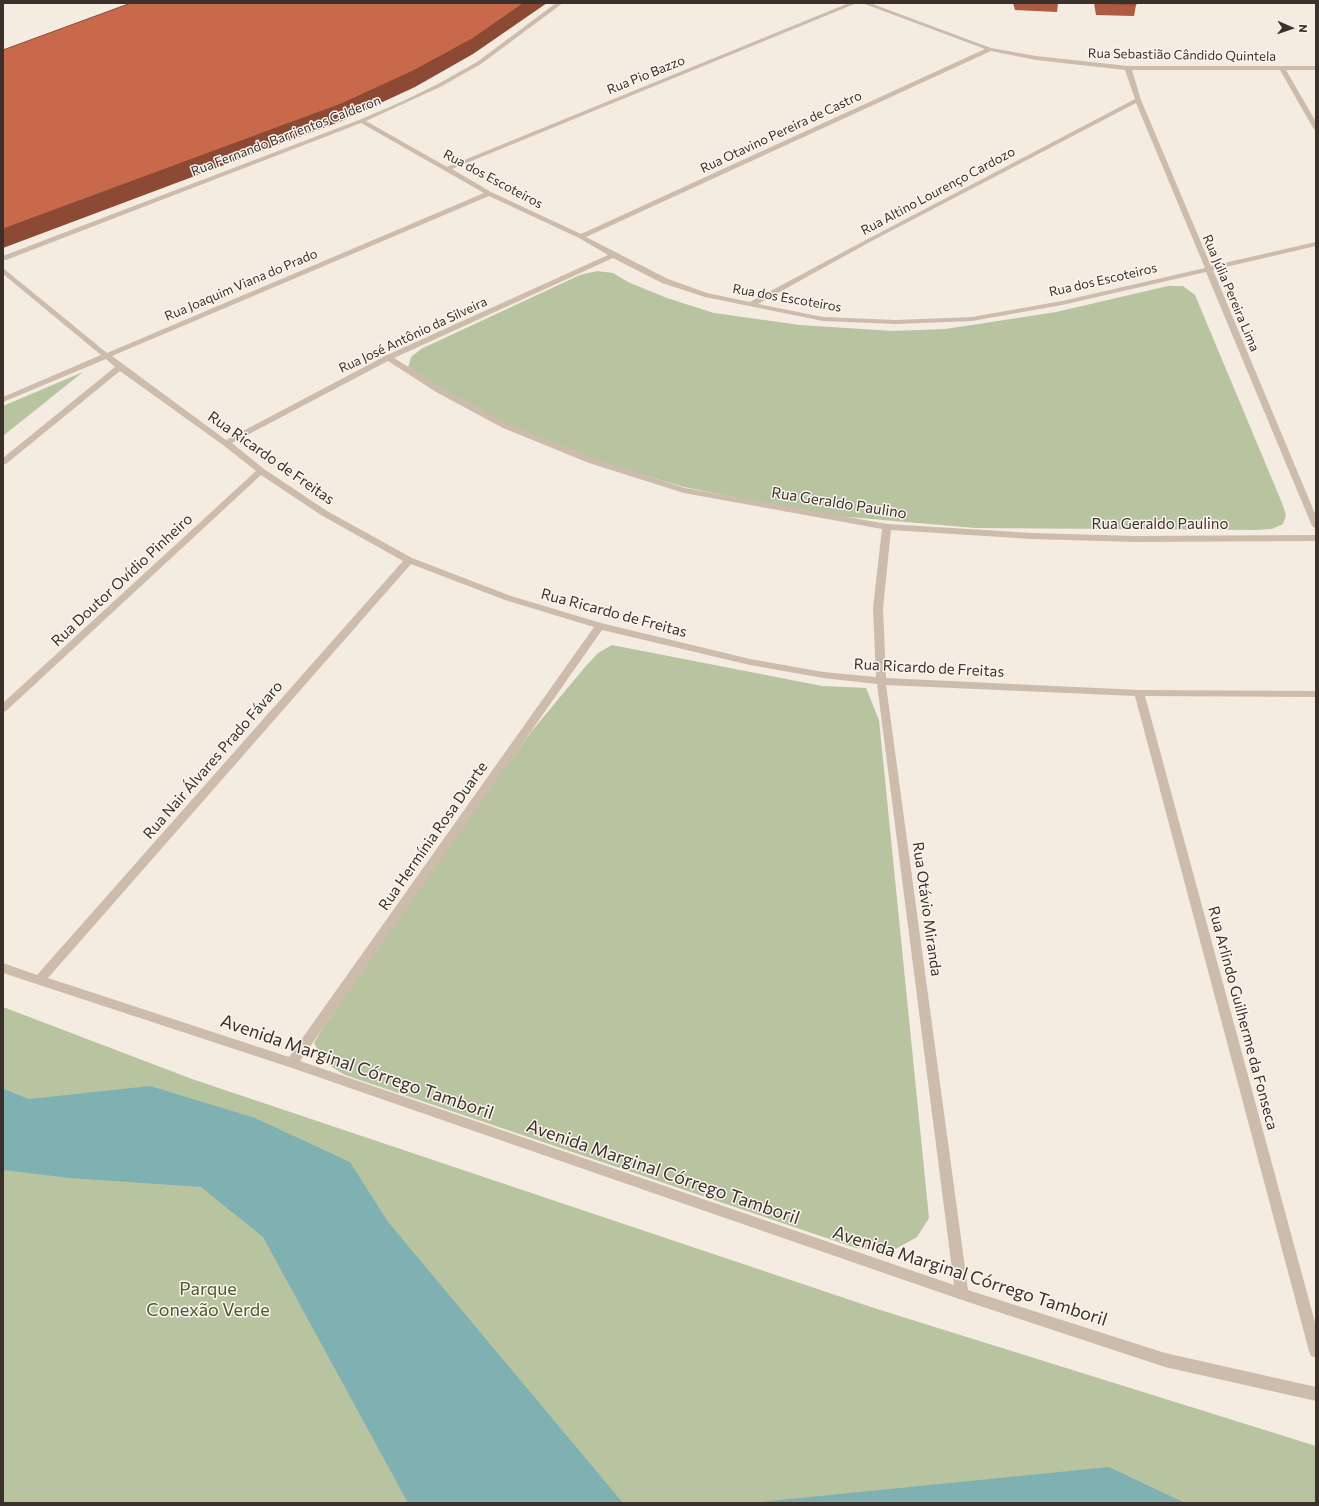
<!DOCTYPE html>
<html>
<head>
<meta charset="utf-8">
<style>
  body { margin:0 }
  #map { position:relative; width:1319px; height:1506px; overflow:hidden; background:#f4ebe1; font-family:Commissioner,sans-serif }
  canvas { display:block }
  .frame { position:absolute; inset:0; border:4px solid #3b302b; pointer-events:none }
  .north { position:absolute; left:1271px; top:8px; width:40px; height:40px; -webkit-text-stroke:3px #fbf5ee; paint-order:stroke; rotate:92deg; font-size:11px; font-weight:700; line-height:16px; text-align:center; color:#3b302b }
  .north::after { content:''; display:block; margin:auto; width:14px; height:18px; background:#3b302b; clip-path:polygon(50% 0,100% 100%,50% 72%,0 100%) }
</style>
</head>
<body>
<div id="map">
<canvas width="1319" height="1506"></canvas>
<div class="frame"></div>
<div class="north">N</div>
</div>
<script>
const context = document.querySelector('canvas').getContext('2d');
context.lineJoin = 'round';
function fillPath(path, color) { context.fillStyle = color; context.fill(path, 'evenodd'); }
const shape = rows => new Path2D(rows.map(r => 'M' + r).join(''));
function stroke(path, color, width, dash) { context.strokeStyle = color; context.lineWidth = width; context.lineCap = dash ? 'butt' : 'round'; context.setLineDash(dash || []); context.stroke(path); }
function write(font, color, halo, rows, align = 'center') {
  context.font = font + ' Commissioner,sans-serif'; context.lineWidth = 3; context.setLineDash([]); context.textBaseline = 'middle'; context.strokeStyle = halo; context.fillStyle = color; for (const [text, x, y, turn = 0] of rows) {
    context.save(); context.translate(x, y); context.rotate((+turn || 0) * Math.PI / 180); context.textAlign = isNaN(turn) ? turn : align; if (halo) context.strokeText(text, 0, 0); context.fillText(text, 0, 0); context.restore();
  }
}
const green = shape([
  [597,271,613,273,628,282,667,298,714,313,800,325,893,331,945,329,985,323,1056,312,1168,286,1183,286,1195,295,1282,503,1286,515,1283,524,1272,529,1254,530,975,528,837,516,774,505,684,487,594,460,507,425,440,389,408,368,411,357,421,349,580,275],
  [83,372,3,436,3,406],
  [612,645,822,686,866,688,879,720,929,1218,917,1237,892,1251,856,1248,345,1075,329,1065,321,1056,314,1043,323,1028,471,814,531,732,585,667,598,653],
  [3,1007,192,1079,877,1309,1316,1446,1316,1503,3,1503]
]);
const water = shape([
  [150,1086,255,1118,350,1162,388,1222,623,1503,408,1503,263,1237,201,1187,70,1178,3,1170,3,1089,29,1099],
  [1109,1467,1185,1503,750,1503]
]);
const street = shape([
  [556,3,563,3,481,64,442,86,366,121,447,167,849,3,857,3,452,169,491,192,581,234,985,49,862,3,870,3,991,48,1036,56,1128,66,1316,66,1316,70,1286,70,1316,122,1316,130,1313,128,1280,70,1132,70,1141,100,1211,266,1316,242,1316,246,1213,270,1316,516,1316,529,1312,526,1206,272,1062,305,972,321,896,324,823,321,705,297,662,283,613,258,394,358,442,388,509,424,595,459,685,488,887,524,1032,533,1135,536,1316,535,1316,541,1135,542,1032,539,891,530,883,608,886,678,1139,690,1316,691,1316,697,1145,696,1316,1326,1316,1358,1311,1356,1309,1351,1135,696,886,685,968,1290,1165,1353,1316,1387,1316,1401,1165,1367,962,1300,292,1068,3,973,3,963,37,975,403,561,321,515,261,475,6,711,3,712,3,703,256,471,223,445,120,371,6,464,3,464,3,458,115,367,106,359,3,402,3,397,101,355,3,274,3,268,107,353,484,193,361,123,6,260,3,260,3,256,359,120,401,102,438,84,477,62,556,3],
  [991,51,1036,60,1125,70,1135,99,864,241,750,302,707,293,668,279,586,237,991,51],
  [1136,103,1205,268,1062,301,972,317,896,320,823,317,758,304,868,243,1136,103],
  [489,196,579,238,608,255,385,356,226,440,112,356,489,196],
  [388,361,436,392,503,428,589,463,684,493,882,529,873,608,876,677,823,672,750,659,601,623,511,596,412,558,327,511,264,469,232,443,388,361],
  [411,564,505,600,594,627,289,1057,48,978,411,564],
  [602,630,750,665,823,678,877,684,954,1285,300,1061,602,630]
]);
const wall = shape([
  [1013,3,1058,3,1057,12,1015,10],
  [1094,3,1136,3,1136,5,1134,16,1096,15]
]);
const shadedWall = shape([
  [524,3,547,3,473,54,415,87,344,120,3,248,3,229]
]);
const building = shape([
  [131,3,524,3,472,39,413,71,341,104,3,229,3,50,131,3],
  [1098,3,1136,3,1136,5,1098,3]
]);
const farStreetnames = [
  ["Rua Sebastião Cândido Quintela",1182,55,1],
  ["Rua Pio Bazzo",646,75,-22],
  ["Rua Otavino Pereira de Castro",781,132,-25],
  ["Rua Fernando Barrientos Calderon",286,136,-21],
  ["Rua dos Escoteiros",493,179,28],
  ["Rua Altino Lourenço Cardozo",938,191,-28],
  ["Rua dos Escoteiros",1103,280,-13],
  ["Rua Joaquim Viana do Prado",241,285,-23],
  ["Rua Júlia Pereira Lima",1231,293,67],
  ["Rua dos Escoteiros",787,298,10],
  ["Rua José Antônio da Silveira",413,335,-25]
];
const streetNames = [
  ["Rua Ricardo de Freitas",271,458,35],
  ["Rua Geraldo Paulino",839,503,9],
  ["Rua Geraldo Paulino",1160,524],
  ["Rua Doutor Ovídio Pinheiro",122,580,-43],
  ["Rua Ricardo de Freitas",614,613,15],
  ["Rua Ricardo de Freitas",929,668,3],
  ["Rua Nair Álvares Prado Fávaro",213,760,-49],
  ["Rua Hermínia Rosa Duarte",433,836,-55],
  ["Rua Otávio Miranda",927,909,82],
  ["Rua Arlindo Guilherme da Fonseca",1243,1018,75]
];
const nearStreetnames = [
  ["Avenida Marginal Córrego Tamboril",357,1067,19],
  ["Avenida Marginal Córrego Tamboril",663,1172,19],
  ["Avenida Marginal Córrego Tamboril",970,1276,18]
];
const nearParknames = [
  ["Parque",208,1289],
  ["Conexão Verde",208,1310]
];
fillPath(green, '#b8c4a0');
fillPath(water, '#7fb0b2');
fillPath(street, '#cdbbac');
fillPath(wall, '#ac5a40');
fillPath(shadedWall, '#8c4a34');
fillPath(building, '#c8694b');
stroke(building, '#8c4a34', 1);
write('13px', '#3b302b', '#fbf5ee', farStreetnames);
write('15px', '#3b302b', '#fbf5ee', streetNames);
write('18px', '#3b302b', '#fbf5ee', nearStreetnames);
write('18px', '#4a5a2e', '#fbf5ee', nearParknames);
</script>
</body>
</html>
